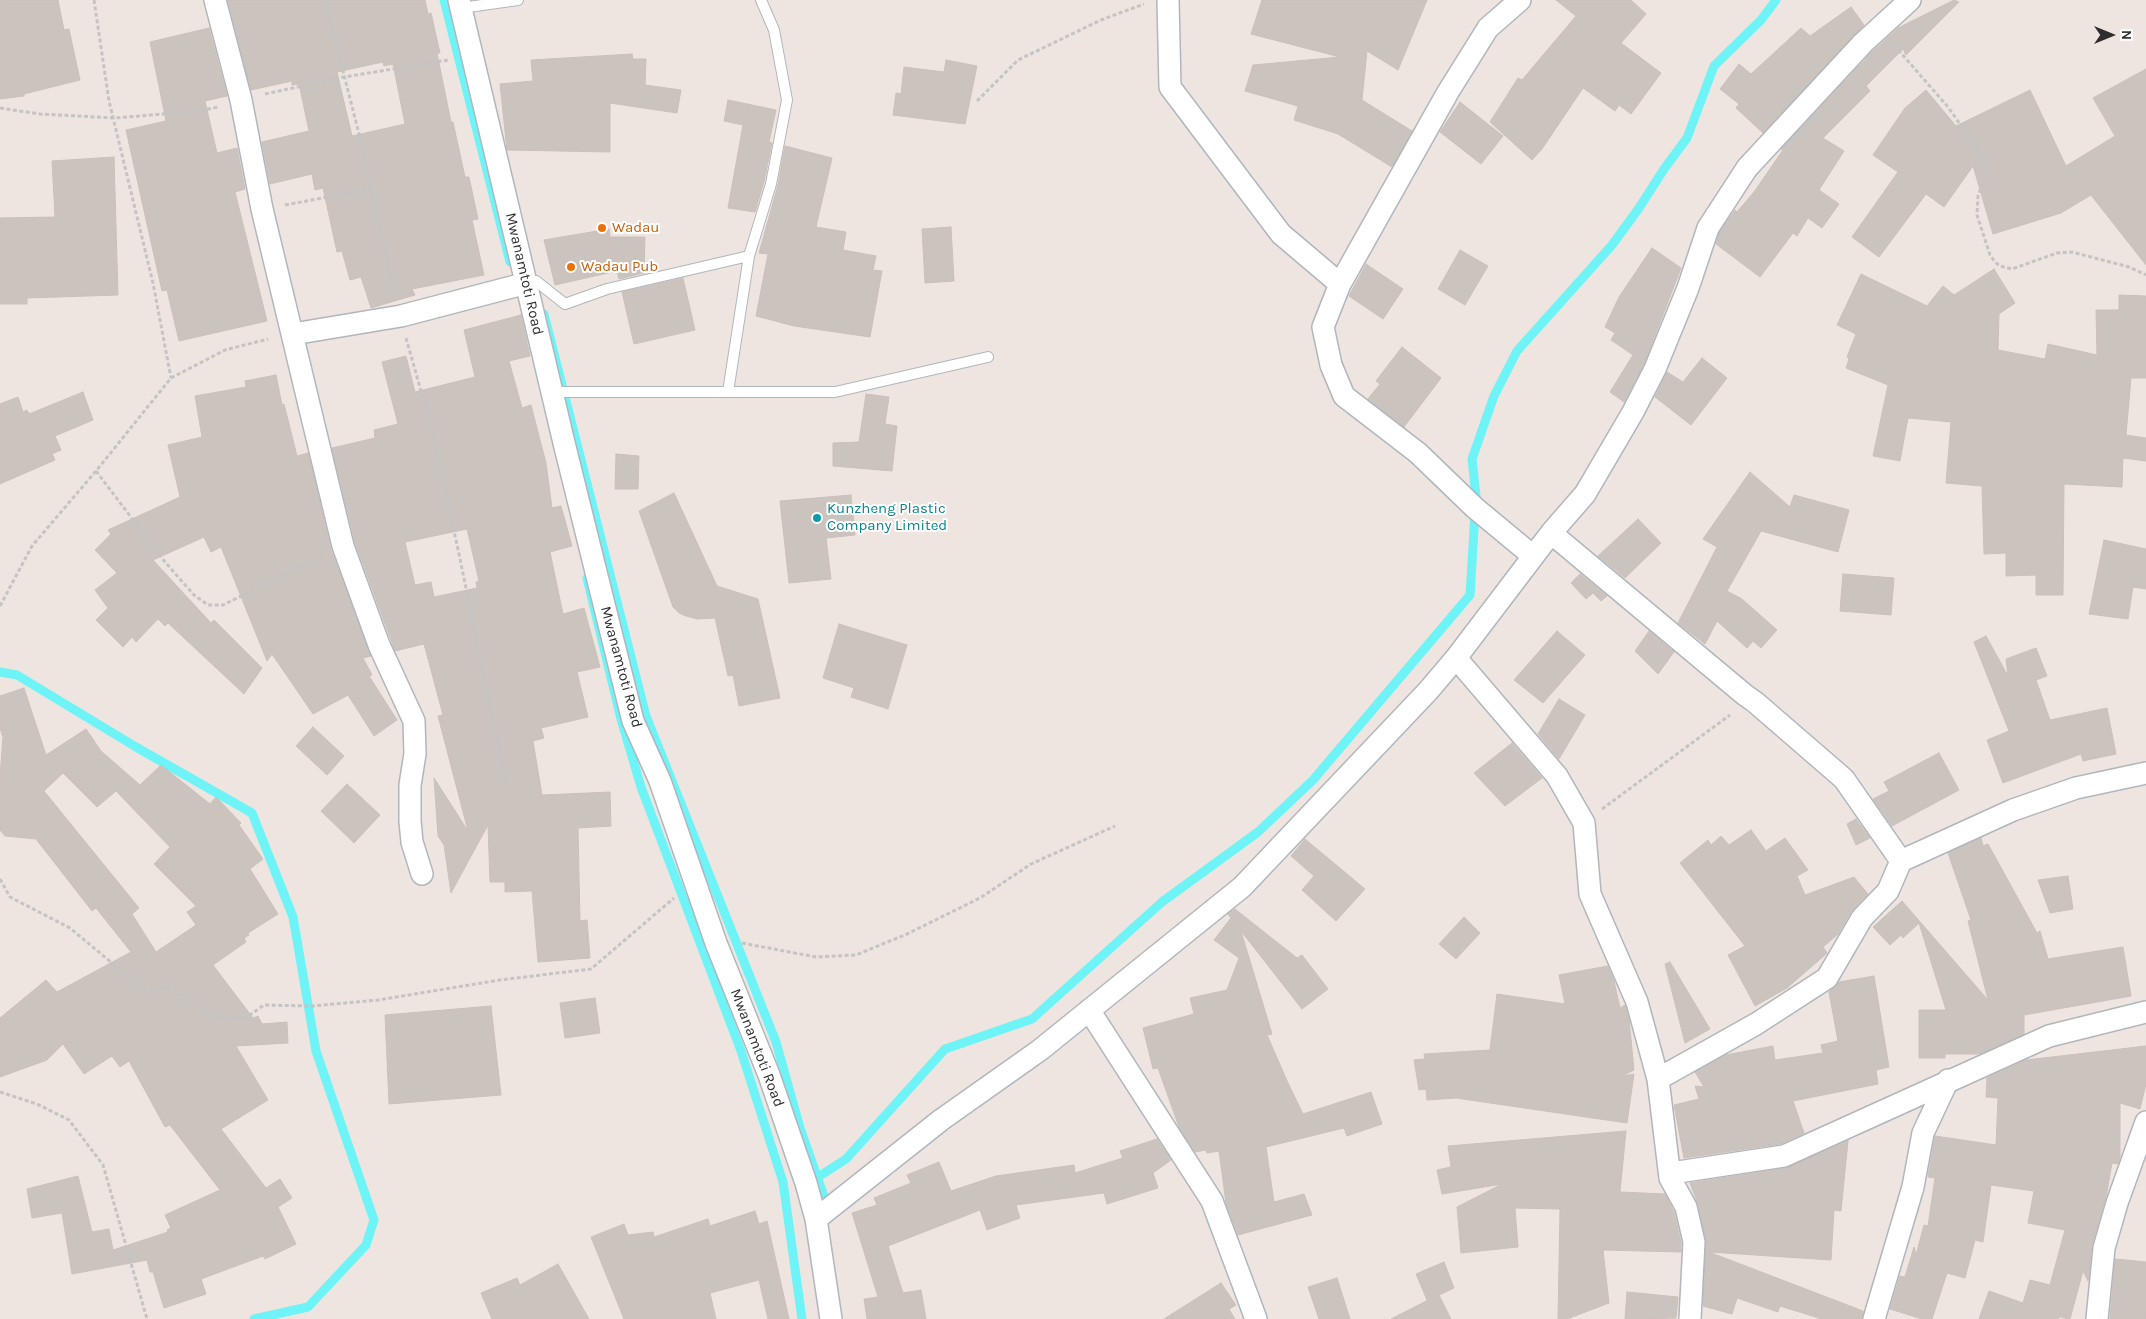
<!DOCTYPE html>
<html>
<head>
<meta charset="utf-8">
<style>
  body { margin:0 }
  #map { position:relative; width:2146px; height:1319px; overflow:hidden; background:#efe5e0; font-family:Karla,sans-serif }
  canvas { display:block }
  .north { position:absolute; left:2086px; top:10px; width:50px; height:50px; -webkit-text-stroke:4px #fff; paint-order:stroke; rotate:90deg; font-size:14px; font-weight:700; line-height:20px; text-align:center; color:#2e2e2e }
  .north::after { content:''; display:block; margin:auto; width:18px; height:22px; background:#2e2e2e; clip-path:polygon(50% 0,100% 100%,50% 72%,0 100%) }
</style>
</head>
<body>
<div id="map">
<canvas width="2146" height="1319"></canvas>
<div class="north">N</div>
</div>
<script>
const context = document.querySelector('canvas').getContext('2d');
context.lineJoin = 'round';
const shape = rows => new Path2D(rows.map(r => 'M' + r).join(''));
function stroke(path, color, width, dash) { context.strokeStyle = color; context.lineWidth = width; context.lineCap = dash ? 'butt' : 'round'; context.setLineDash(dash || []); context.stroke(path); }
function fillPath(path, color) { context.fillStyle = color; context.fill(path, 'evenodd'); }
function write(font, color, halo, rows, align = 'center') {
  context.font = font + ' Karla,sans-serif'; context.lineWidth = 4; context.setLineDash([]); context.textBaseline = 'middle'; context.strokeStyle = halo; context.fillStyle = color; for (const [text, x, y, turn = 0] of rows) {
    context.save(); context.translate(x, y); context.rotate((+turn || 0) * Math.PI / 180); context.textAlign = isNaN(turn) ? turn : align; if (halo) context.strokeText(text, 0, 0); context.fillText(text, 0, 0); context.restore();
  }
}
const stream = shape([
  [444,0,510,262],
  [544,314,646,716,776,1042,800,1128,826,1202],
  [587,578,621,719,641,787,741,1051,783,1182,802,1319],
  [0,672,17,675,136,747,252,813,293,917,316,1051,374,1220,366,1245,308,1307,254,1319],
  [818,1177,846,1159,945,1049,1032,1019,1162,902,1258,832,1313,780,1470,595,1476,496,1472,459,1494,396,1517,351,1612,245,1639,208,1664,169,1687,138,1714,66,1761,20,1776,0]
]);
const building = shape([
  [0,0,58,0,64,30,69,29,80,80,24,94,24,96,0,99,0,0],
  [228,0,425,0,428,14,431,13,440,53,437,53,451,122,453,122,465,177,469,177,478,219,472,220,484,275,412,289,415,295,371,308,361,277,350,280,342,251,337,252,323,188,315,190,312,174,270,184,262,142,309,131,299,84,292,85,292,81,251,90,228,0],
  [383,62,384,66,393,64,405,124,352,136,337,72,383,62],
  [1262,0,1427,0,1398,70,1367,51,1362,100,1412,131,1392,167,1338,134,1294,120,1298,106,1245,91,1253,65,1340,57,1251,34,1262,0],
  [1556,0,1631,0,1646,14,1621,43,1661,73,1631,114,1619,105,1615,111,1583,88,1542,149,1532,160,1490,122,1518,78,1522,80,1576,16,1556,0],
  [1954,0,1959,2,1906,55,1903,49,1866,86,1870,91,1823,138,1844,151,1819,190,1839,204,1822,228,1808,218,1797,236,1793,233,1760,277,1716,244,1719,233,1735,210,1737,212,1754,192,1783,150,1781,149,1872,52,1898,28,1954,0],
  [1851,7,1864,25,1763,133,1736,108,1739,104,1720,89,1739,64,1751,74,1801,28,1810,36,1851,7],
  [209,28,227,96,205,101,217,153,237,148,245,189,235,192,267,321,179,341,167,290,162,291,126,130,166,121,150,42,209,28],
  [632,54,633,59,646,59,645,85,681,90,677,113,610,103,610,152,507,150,500,84,533,81,531,60,632,54],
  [946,60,977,66,965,124,893,115,896,93,901,94,904,67,944,72,946,60],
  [2146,69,2146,265,2091,195,2061,213,1993,234,1973,166,1944,207,1926,194,1879,257,1852,237,1898,172,1873,155,1905,108,1926,90,1956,126,2030,90,2066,166,2115,136,2093,98,2146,69],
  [728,100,776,110,769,142,772,143,764,182,755,212,728,208,743,125,724,121,728,100],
  [1460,102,1503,136,1481,164,1440,132,1460,102],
  [785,146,832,158,816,227,846,232,843,250,876,256,873,270,882,271,870,337,794,326,756,316,768,254,759,253,778,185,785,146],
  [114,157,118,295,27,298,27,304,0,304,0,218,55,217,52,161,114,157],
  [951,227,954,281,925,283,922,229,951,227],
  [609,229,610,237,645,237,644,273,619,279,617,271,555,285,544,240,609,229],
  [1652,248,1681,268,1644,364,1624,402,1610,392,1633,355,1611,340,1615,333,1605,327,1619,297,1652,248],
  [1460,250,1488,266,1465,305,1438,289,1460,250],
  [1366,264,1403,289,1383,319,1349,296,1366,264],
  [1994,269,2015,303,1999,314,1998,350,2045,359,2048,344,2097,355,2096,310,2119,310,2119,295,2146,296,2146,378,2131,378,2126,435,2146,438,2146,461,2123,458,2122,487,2064,484,2063,595,2036,595,2036,575,2006,576,2006,553,1984,554,1982,486,1946,483,1951,422,1908,418,1900,461,1873,456,1888,385,1846,368,1849,359,1847,357,1856,334,1837,325,1861,274,1927,306,1943,286,1954,295,1994,269],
  [683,278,695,330,634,344,622,292,683,278],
  [521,315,530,356,509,361,522,408,531,405,546,463,552,508,561,506,572,546,550,552,563,614,584,608,600,667,577,672,588,717,541,728,544,738,533,741,542,795,610,792,611,826,578,828,580,921,587,920,590,958,538,962,532,891,505,892,505,882,490,882,488,825,451,893,444,845,438,836,434,778,468,831,438,716,443,715,424,644,395,651,391,640,355,542,332,448,375,438,374,430,398,424,382,362,406,356,415,392,475,377,464,330,521,315],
  [467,529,479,581,476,582,477,588,434,597,431,582,415,585,405,542,467,529],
  [1402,347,1441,378,1404,427,1368,399,1380,384,1376,381,1402,347],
  [1702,358,1727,378,1691,425,1655,397,1667,372,1683,382,1702,358],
  [276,375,282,405,284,404,297,456,308,453,331,550,371,656,363,658,372,675,369,676,397,720,374,736,348,695,313,714,272,654,267,661,221,547,211,552,204,537,153,560,211,623,214,620,262,668,244,694,168,623,165,626,158,619,136,642,132,637,123,647,96,620,108,608,95,590,117,573,95,550,111,534,108,530,180,497,168,445,202,437,195,396,246,387,245,381,276,375],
  [83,392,93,420,55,436,61,450,52,454,55,460,0,484,0,404,18,397,23,412,27,410,29,414,83,392],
  [866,394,889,397,885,424,897,426,892,471,833,466,833,443,859,442,866,394],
  [616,454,639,456,638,489,615,489,616,454],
  [1750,472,1790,507,1794,495,1849,510,1838,552,1761,531,1727,591,1742,599,1777,630,1761,648,1753,641,1747,648,1717,621,1705,644,1678,623,1717,547,1703,539,1750,472],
  [674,493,717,586,758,599,780,698,739,706,733,675,728,676,715,618,697,619,686,616,679,613,673,607,639,511,674,493],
  [851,495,855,535,826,538,831,579,789,583,780,501,851,495],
  [1638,519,1661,543,1625,578,1598,556,1638,519],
  [2104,540,2146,549,2146,589,2133,587,2128,619,2089,614,2104,540],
  [1580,574,1607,596,1601,601,1593,593,1586,599,1571,583,1580,574],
  [1843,574,1894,578,1891,615,1840,611,1843,574],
  [839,624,907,645,888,709,851,697,854,688,823,678,839,624],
  [1557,631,1585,655,1543,703,1514,680,1557,631],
  [1649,631,1674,652,1658,674,1635,651,1649,631],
  [1986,636,2008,676,2006,659,2036,648,2047,676,2036,680,2050,720,2107,708,2116,754,2083,761,2081,754,2003,783,1987,740,2009,731,1974,642,1986,636],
  [24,688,46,755,86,729,101,751,140,785,161,765,210,804,216,797,241,823,239,825,263,859,250,869,278,914,248,933,249,935,244,938,246,942,213,965,253,1018,258,1016,262,1024,287,1022,288,1043,236,1046,268,1100,221,1129,266,1188,280,1179,292,1198,278,1207,296,1244,265,1259,263,1256,201,1279,206,1294,164,1308,153,1272,150,1272,147,1260,72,1274,62,1213,32,1218,27,1189,78,1176,92,1232,109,1229,113,1250,168,1232,167,1230,171,1228,165,1215,220,1190,170,1125,165,1127,129,1061,120,1067,112,1056,84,1074,63,1044,47,1060,0,1077,0,1018,46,980,57,992,131,952,96,908,92,911,36,839,5,836,0,830,0,776,3,737,0,728,0,696,24,688],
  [63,773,97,807,116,791,170,847,154,864,196,906,187,912,196,925,156,952,132,914,139,908,44,791,63,773],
  [1559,699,1585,715,1559,759,1538,734,1559,699],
  [313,727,344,756,327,775,296,746,313,727],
  [1512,743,1542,778,1505,806,1474,773,1512,743],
  [1939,753,1959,790,1892,826,1873,799,1889,791,1884,782,1939,753],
  [347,784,380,815,354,843,321,811,347,784],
  [1856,819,1870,838,1856,845,1847,824,1856,819],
  [1751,830,1766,851,1785,838,1808,870,1797,876,1805,895,1854,877,1868,894,1851,912,1838,934,1823,947,1827,953,1826,954,1787,988,1755,1006,1728,955,1745,946,1680,863,1708,840,1711,845,1721,836,1729,845,1751,830],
  [1981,838,1983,846,1988,844,2037,933,2040,931,2048,959,2123,947,2131,996,2024,1015,2024,1034,1979,1054,1945,1054,1945,1058,1919,1058,1919,1010,1946,1010,1919,923,1903,938,1901,935,1890,945,1873,927,1902,901,1988,1000,1968,921,1971,920,1948,853,1981,838],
  [1305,839,1365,889,1336,921,1302,890,1314,876,1291,856,1305,839],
  [2068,876,2073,909,2050,913,2038,880,2068,876],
  [1235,909,1297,958,1302,955,1328,989,1302,1009,1241,931,1272,1034,1267,1035,1288,1083,1303,1114,1371,1092,1382,1124,1347,1136,1344,1128,1266,1147,1274,1202,1304,1194,1312,1215,1238,1235,1226,1203,1219,1151,1207,1153,1206,1150,1195,1152,1179,1127,1158,1068,1153,1069,1143,1028,1194,1014,1190,998,1227,990,1239,958,1214,940,1231,918,1228,914,1235,909],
  [1464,917,1480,933,1456,959,1439,944,1464,917],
  [1670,962,1710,1029,1685,1043,1665,964,1670,962],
  [1608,966,1614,981,1620,1008,1625,1005,1629,1019,1634,1070,1622,1076,1634,1074,1627,1123,1456,1098,1427,1100,1426,1089,1419,1090,1414,1060,1425,1059,1424,1054,1490,1050,1497,994,1565,1004,1559,975,1608,966],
  [1874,976,1889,1067,1876,1070,1878,1084,1793,1101,1804,1133,1780,1144,1684,1158,1674,1105,1699,1099,1695,1086,1704,1087,1695,1072,1726,1055,1773,1046,1775,1060,1823,1053,1821,1045,1838,1041,1829,992,1839,982,1874,976],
  [595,998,600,1033,565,1038,560,1003,595,998],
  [491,1006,501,1095,389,1104,385,1015,491,1006],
  [2146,1046,2146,1084,2140,1109,2120,1103,2120,1156,2118,1164,2112,1163,2106,1197,2092,1245,2088,1281,2083,1271,2070,1319,2059,1317,2058,1319,1979,1319,1989,1291,2023,1303,2030,1280,2050,1285,2065,1230,2028,1223,2034,1191,1991,1185,1983,1242,1975,1240,1965,1278,1947,1273,1932,1319,1922,1319,1890,1309,1900,1276,1905,1277,1914,1247,1916,1255,1924,1225,1928,1226,1935,1178,1928,1177,1935,1136,1996,1145,1998,1098,1986,1097,1987,1078,2026,1060,2146,1046],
  [1626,1131,1620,1192,1665,1194,1674,1212,1681,1243,1681,1252,1603,1250,1609,1303,1567,1319,1558,1319,1560,1209,1515,1208,1518,1247,1461,1253,1457,1207,1502,1184,1442,1194,1437,1170,1451,1167,1448,1146,1626,1131],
  [1157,1139,1171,1160,1153,1173,1158,1188,1107,1204,1104,1193,1016,1205,1020,1218,987,1230,980,1210,888,1246,903,1293,921,1290,926,1319,867,1319,864,1299,878,1297,852,1213,877,1205,874,1198,911,1183,907,1175,939,1162,951,1191,996,1176,1074,1165,1075,1173,1123,1158,1120,1151,1157,1139],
  [1848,1141,1841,1211,1834,1210,1831,1260,1709,1252,1863,1311,1862,1319,1822,1319,1780,1306,1778,1312,1737,1298,1732,1314,1703,1306,1706,1239,1698,1204,1690,1183,1786,1168,1848,1141],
  [755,1211,759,1224,767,1221,789,1319,768,1319,759,1280,710,1293,716,1319,624,1319,591,1237,624,1224,628,1235,653,1232,654,1237,708,1219,710,1226,755,1211],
  [2115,1259,2146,1262,2146,1319,2110,1319,2115,1259],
  [1444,1262,1454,1288,1439,1295,1451,1319,1391,1319,1434,1297,1427,1300,1416,1274,1444,1262],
  [558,1264,589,1319,492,1319,481,1293,517,1278,520,1285,558,1264],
  [1337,1278,1350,1319,1319,1319,1308,1287,1337,1278],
  [1221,1283,1236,1305,1229,1309,1235,1319,1164,1319,1221,1283],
  [1627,1292,1678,1297,1676,1318,1625,1319,1627,1292]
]);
const path = shape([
  [94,0,109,101,153,283,171,378],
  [325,0,359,134,395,294],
  [1894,45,1948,107,1976,147,1983,161,1985,176,1978,196,1977,215,1990,255,1995,262,2000,266,2012,269,2057,253,2072,252,2129,267,2146,275],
  [265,94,344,77,448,60],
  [977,101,1018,60,1101,20,1144,4],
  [0,108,40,114,115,118,199,111,218,107],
  [285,205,371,189],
  [406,338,432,430,459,554,507,788],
  [96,471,165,562,194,595,208,605,223,605,322,556],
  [0,606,32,546,96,471,171,378,225,350,268,339],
  [1602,809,1730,715],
  [0,879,10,897,70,928,142,988,152,991,164,987,174,990,196,1007,222,1018,247,1017,264,1005,312,1006,378,1000,500,980,591,969,674,898],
  [742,943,816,957,856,955,907,934,980,898,1031,864,1115,826],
  [0,1092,37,1104,69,1120,103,1165,147,1319]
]);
const service = shape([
  [461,8,518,0],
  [527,283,536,281,565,304,607,289,749,256],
  [552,392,835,392,988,357],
  [728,392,749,256,771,184,787,100,774,30,761,0]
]);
const minor = shape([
  [215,0,241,100,262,209,343,546,379,645,414,721,415,754,410,785,410,821,412,842,422,874],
  [459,0,565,447,633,721,660,781,716,943,769,1075,806,1183,816,1219,831,1319],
  [1168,0,1170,87,1281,234,1340,284],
  [1520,0,1488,28,1448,92,1340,284,1323,327,1331,365,1344,396,1418,453,1475,508,1533,556],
  [293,334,401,316,527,283],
  [1551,533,1745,695,1755,702,1844,779,1901,861],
  [1456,658,1557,776,1584,823,1590,894,1637,1002,1658,1079,1670,1178,1686,1207,1694,1242,1690,1319],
  [1089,1010,1212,1201,1256,1319],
  [1658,1079,1756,1024,1827,978,1862,918,1888,891,1901,861,2013,810,2076,788,2146,773],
  [1670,1178,1678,1172,1784,1156,2049,1036,2146,1012],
  [816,1219,941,1120,1040,1050,1242,887,1428,691,1456,658,1551,533,1585,494,1633,412,1655,369,1688,288,1708,228,1747,168,1863,43,1910,0],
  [1874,1319,1913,1187,1923,1133,1948,1080],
  [2097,1319,2104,1248,2117,1203,2146,1122]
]);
const markers = [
  [602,228,5,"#e8710a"],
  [571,267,5,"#e8710a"],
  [817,518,5,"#0f9aa8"]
];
const foodNames = [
  ["Wadau",612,228],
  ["Wadau Pub",581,267]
];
const streetNames = [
  ["Mwanamtoti Road",524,274,77],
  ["Mwanamtoti Road",621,667,75],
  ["Mwanamtoti Road",757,1048,69]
];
const cultureNames = [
  ["Kunzheng Plastic",827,509],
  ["Company Limited",827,526]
];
stroke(stream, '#6ef3f6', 9);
fillPath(building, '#cbc3be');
stroke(building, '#cbc0b9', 1);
stroke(service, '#b0b6be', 12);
stroke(minor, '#b0b6be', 24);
stroke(path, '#c4c4c4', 3, [4, 2.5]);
stroke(service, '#fff', 10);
stroke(minor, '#fff', 21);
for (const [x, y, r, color] of markers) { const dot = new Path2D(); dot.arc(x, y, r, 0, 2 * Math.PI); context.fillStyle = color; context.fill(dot); stroke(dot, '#fff', 2); }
write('15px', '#c56008', '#fff', foodNames, 'left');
write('15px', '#2e2e2e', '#fff', streetNames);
write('15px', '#0d838f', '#fff', cultureNames, 'left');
</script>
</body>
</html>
